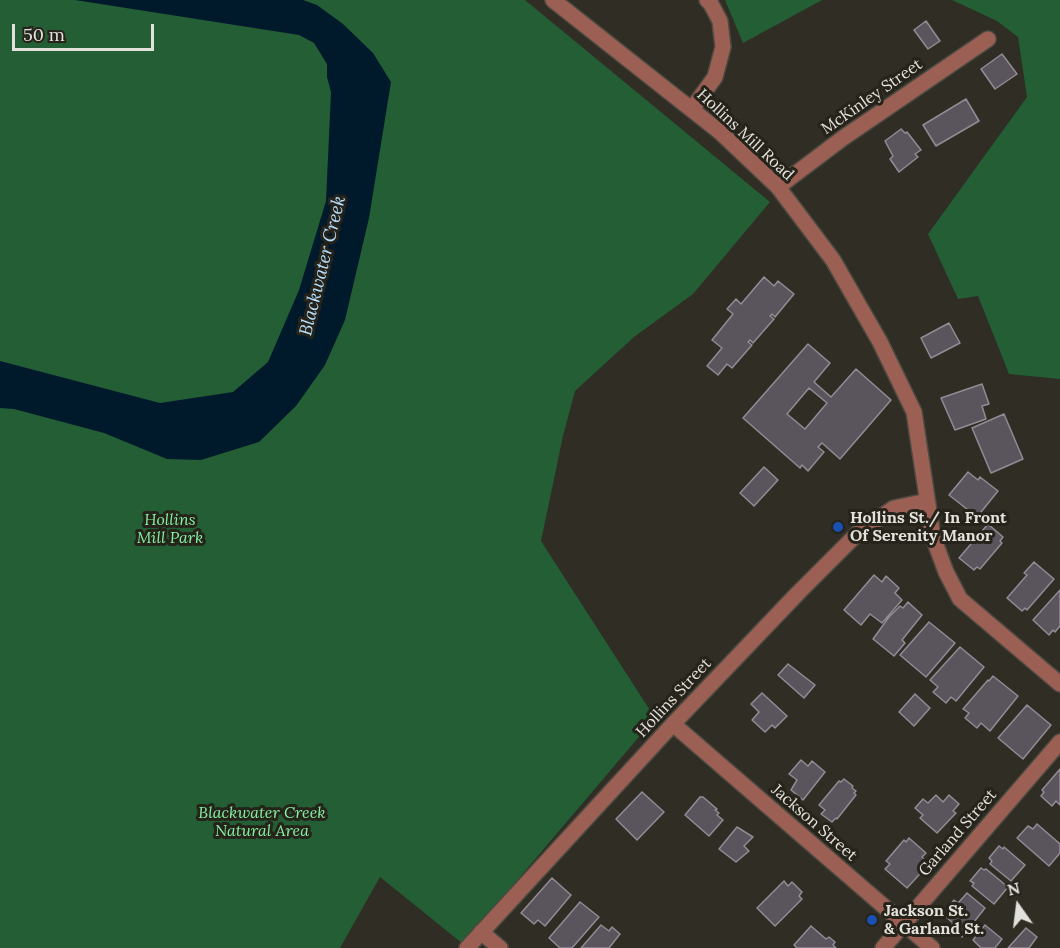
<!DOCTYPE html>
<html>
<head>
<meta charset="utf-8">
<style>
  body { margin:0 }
  #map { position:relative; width:1060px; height:948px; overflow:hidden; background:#2f2d24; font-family:Lora,serif }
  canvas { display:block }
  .north { position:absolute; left:988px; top:876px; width:60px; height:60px; -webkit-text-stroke:4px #25231a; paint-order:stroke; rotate:346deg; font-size:16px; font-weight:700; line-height:24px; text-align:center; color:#e3e1db }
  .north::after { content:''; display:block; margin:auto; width:21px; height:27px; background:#e3e1db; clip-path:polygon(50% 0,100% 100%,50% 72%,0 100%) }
  .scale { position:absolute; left:12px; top:24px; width:142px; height:27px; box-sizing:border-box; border:3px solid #e3e1db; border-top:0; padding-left:8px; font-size:18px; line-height:21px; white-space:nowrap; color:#e3e1db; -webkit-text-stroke:4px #25231a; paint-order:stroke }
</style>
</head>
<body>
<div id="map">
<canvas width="1060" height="948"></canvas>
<div class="north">N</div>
<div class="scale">50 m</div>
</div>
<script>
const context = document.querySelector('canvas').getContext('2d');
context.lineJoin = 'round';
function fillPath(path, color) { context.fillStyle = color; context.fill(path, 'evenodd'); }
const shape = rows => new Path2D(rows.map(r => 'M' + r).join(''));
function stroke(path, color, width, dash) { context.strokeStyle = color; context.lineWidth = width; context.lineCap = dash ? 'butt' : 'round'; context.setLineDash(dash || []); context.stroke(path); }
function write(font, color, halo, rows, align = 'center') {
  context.font = font + ' Lora,serif'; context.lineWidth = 6; context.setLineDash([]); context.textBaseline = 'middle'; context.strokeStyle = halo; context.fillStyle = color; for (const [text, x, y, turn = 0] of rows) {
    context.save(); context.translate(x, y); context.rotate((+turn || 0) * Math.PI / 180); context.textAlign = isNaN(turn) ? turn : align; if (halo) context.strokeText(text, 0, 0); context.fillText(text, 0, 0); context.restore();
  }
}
const green = shape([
  [0,0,525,0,770,202,693,294,634,337,575,391,563,436,541,541,655,718,463,944,380,877,340,948,0,948],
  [725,0,822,0,743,43],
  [952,0,1060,0,1060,379,1009,374,978,296,958,299,928,234,1027,97,1018,37,997,21]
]);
const water = shape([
  [75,0,303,0,317,5,343,24,373,53,391,82,369,218,345,320,325,365,296,406,259,442,201,460,167,459,104,433,14,409,0,408,0,361,160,403,233,392,268,362,299,290,326,201,331,92,327,77,327,64,314,43,299,35]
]);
const building = shape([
  [926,21,940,41,928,49,914,30,926,21],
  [1002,54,1017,74,995,89,981,69,1002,54],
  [966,99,979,121,936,146,923,125,966,99],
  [901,129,905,133,907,132,921,150,915,154,918,157,899,172,890,159,893,156,885,141,901,129],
  [764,277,774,286,778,281,794,294,775,317,772,314,770,316,774,319,753,343,750,340,748,342,752,345,732,368,727,364,718,375,707,366,722,348,712,340,733,314,727,309,736,299,741,304,764,277],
  [949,323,960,343,931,358,921,338,949,323],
  [808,344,830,363,814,382,831,397,856,369,891,400,840,459,822,443,818,447,824,452,808,471,802,465,800,468,743,418,808,344],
  [809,388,827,403,805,429,787,414,809,388],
  [982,384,989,404,982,406,986,419,955,430,941,398,982,384],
  [1004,414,1023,459,991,473,972,428,1004,414],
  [764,467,778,480,754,506,740,493,764,467],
  [968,472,978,480,980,477,998,491,977,517,949,495,968,472],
  [988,524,1003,537,1000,541,1002,543,980,569,977,567,974,570,959,558,988,524],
  [1034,562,1054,579,1027,610,1025,608,1022,611,1007,598,1027,575,1024,573,1034,562],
  [874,575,882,582,886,576,899,588,895,593,902,600,882,623,870,614,861,625,844,610,874,575],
  [1060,590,1060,626,1055,632,1053,630,1049,635,1033,620,1060,590],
  [908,602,922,615,902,640,905,643,894,656,873,639,889,617,900,606,903,608,908,602],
  [929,622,955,643,926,677,900,655,929,622],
  [960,647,984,667,956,701,951,697,946,703,933,692,938,687,930,680,960,647],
  [788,664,815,685,804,698,778,675,788,664],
  [993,676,1018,696,990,731,981,723,977,728,965,718,969,713,963,709,988,680,989,681,993,676],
  [762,693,787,716,775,728,772,725,765,732,752,720,759,712,751,704,762,693],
  [915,694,930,708,914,726,899,712,915,694],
  [1027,705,1051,725,1023,759,998,738,1027,705],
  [801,760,808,766,812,761,825,772,803,800,791,790,797,780,789,774,801,760],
  [1060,769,1060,805,1056,801,1052,806,1041,796,1044,792,1042,790,1060,769],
  [844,779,853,786,852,788,856,791,854,793,856,795,837,819,836,818,832,822,821,814,825,810,819,805,839,781,841,782,844,779],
  [642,792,664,812,637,840,616,819,642,792],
  [936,795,943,802,949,795,959,804,953,811,956,813,937,833,920,818,923,815,915,808,923,799,928,803,936,795],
  [700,797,703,797,717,809,715,810,719,813,717,815,723,820,709,836,685,815,700,797],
  [1037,824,1060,844,1060,853,1049,866,1017,838,1028,826,1033,829,1037,824],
  [737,827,753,837,744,846,749,851,736,862,719,849,737,827],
  [909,838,926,853,922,857,924,859,923,860,928,865,907,888,885,869,890,864,886,861,904,840,906,842,909,838],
  [999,846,1003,849,1004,847,1025,865,1011,881,990,864,992,861,989,858,999,846],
  [981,868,984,870,986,869,1008,887,994,904,972,886,974,883,970,881,981,868],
  [552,878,571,895,545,926,538,920,534,924,521,913,552,878],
  [784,881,788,886,792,882,802,892,799,896,802,899,775,926,757,908,784,881],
  [967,893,985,908,962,937,950,927,953,923,946,917,951,911,948,908,954,900,958,903,967,893],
  [580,902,599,917,572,948,560,948,549,938,580,902],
  [601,925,609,931,612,927,620,934,609,948,581,948,601,925],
  [985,925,1002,939,995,948,981,948,973,940,985,925],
  [811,926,826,939,829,937,835,942,833,945,836,948,797,948,794,945,811,926],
  [1026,928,1037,937,1029,948,1008,948,1026,928]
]);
const minor = shape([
  [553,0,720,132,778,187,833,260,880,342,914,412,933,537,946,572,960,599,1060,684],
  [692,109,715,77,723,47,720,21,711,4,707,0],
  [778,187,843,138,988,39],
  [673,724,932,948],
  [481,932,500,948],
  [467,948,673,724,798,593,858,533,894,508,927,501],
  [883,948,1060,742]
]);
const markers = [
  [838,527,6,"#1a4fb4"],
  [872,920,6,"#1a4fb4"]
];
const streetNames = [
  ["McKinley Street",872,97,-35],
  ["Hollins Mill Road",745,135,43],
  ["Hollins Street",674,698,-47],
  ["Jackson Street",814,823,41],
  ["Garland Street",958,833,-49]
];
const poiNames = [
  ["Hollins St./ In Front",850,518],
  ["Of Serenity Manor",850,536],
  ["Jackson St.",884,911],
  ["& Garland St.",884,929]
];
const parkNames = [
  ["Hollins",170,520],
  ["Mill Park",170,538],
  ["Blackwater Creek",262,813],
  ["Natural Area",262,831]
];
const waterNames = [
  ["Blackwater Creek",323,266,-76]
];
fillPath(green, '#235e35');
fillPath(water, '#001a2c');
fillPath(building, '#5a555d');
stroke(building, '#928b95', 1.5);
stroke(minor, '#4c4a41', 18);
stroke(minor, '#9b5f54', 15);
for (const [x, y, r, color] of markers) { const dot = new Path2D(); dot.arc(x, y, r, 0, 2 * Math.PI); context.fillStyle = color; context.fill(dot); stroke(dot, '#25231a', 2); }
write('16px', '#e3e1db', '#25231a', streetNames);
write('bold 16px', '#e3e1db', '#25231a', poiNames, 'left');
write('italic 16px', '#83f1a1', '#25231a', parkNames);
write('italic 18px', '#b6e0fe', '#25231a', waterNames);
</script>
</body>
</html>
